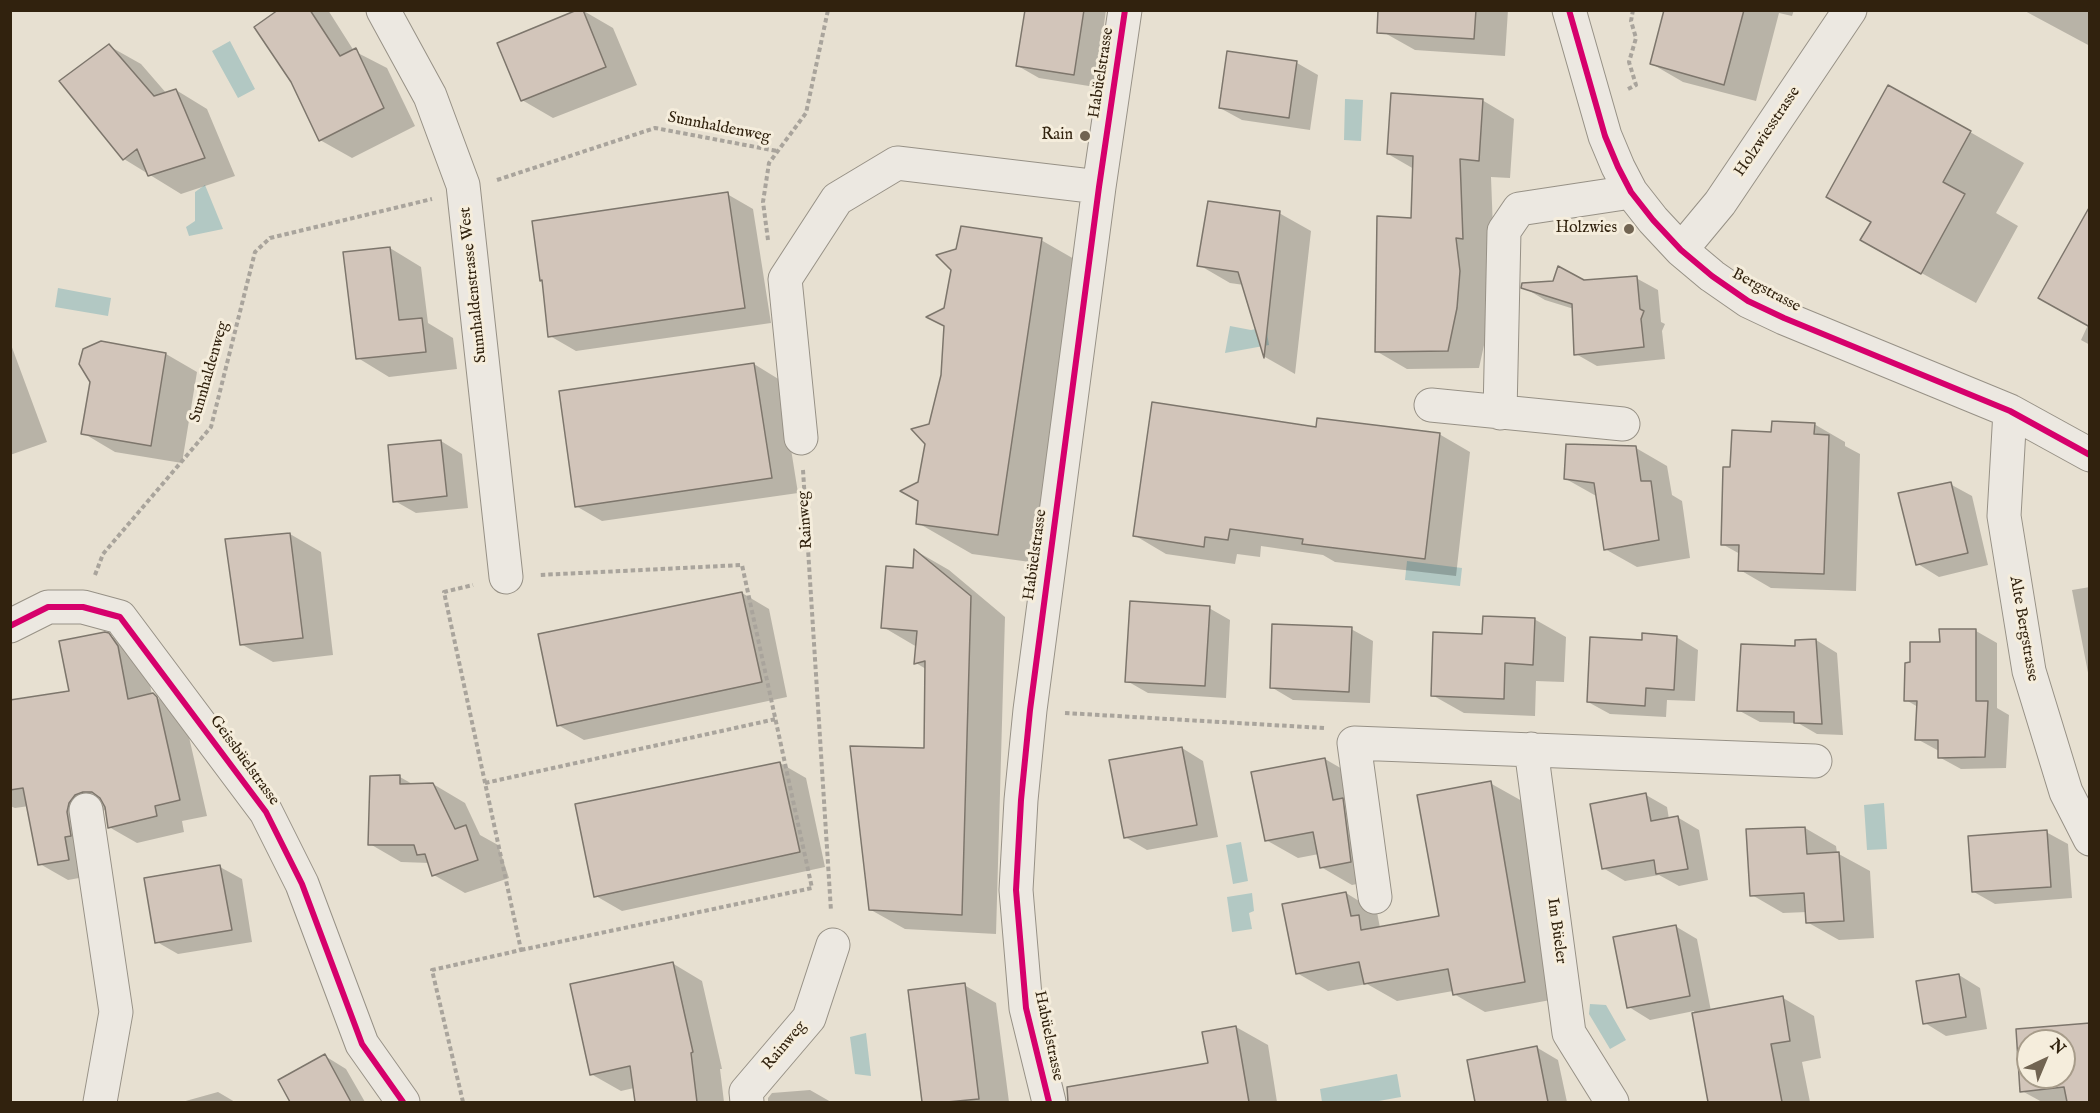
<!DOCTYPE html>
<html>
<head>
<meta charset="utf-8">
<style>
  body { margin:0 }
  #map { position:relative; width:2100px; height:1113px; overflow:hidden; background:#e7e0d1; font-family:"IM FELL English",serif }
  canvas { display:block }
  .frame { position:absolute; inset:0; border:12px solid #31220e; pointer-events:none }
  .north { position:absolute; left:2016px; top:1029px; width:60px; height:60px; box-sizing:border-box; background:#f5eddc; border:2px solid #a79c8a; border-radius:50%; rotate:44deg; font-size:16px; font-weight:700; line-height:24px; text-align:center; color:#31220e }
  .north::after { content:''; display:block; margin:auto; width:21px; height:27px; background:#716452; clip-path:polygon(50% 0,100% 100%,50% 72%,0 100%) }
</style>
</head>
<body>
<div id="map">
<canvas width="2100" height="1113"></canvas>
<div class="frame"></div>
<div class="north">N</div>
</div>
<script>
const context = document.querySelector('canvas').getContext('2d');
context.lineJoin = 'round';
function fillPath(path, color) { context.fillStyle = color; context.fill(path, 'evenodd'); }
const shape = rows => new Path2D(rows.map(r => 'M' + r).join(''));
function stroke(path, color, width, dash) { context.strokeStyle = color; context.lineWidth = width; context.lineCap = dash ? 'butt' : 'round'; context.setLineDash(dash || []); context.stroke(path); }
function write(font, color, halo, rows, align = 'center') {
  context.font = font + ' "IM FELL English",serif'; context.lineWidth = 6; context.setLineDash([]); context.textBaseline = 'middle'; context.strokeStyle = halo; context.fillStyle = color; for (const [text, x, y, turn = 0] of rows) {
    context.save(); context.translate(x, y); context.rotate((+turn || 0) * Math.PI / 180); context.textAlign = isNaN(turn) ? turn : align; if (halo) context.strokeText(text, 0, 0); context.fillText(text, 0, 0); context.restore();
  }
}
const water = shape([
  [230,41,255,89,238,98,212,51],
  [1345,99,1363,100,1361,141,1344,140],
  [205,185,223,229,189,236,186,227,195,221,195,192],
  [58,288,111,298,108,316,55,307],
  [1230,326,1251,330,1266,327,1269,345,1225,353],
  [1407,561,1462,568,1460,586,1405,580],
  [1884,803,1887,849,1867,850,1864,805],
  [1241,842,1248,881,1233,884,1226,845],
  [1252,893,1254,911,1249,913,1252,929,1232,932,1227,897],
  [1590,1004,1606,1005,1626,1040,1610,1049,1589,1014],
  [866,1033,871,1076,855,1074,850,1037],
  [1397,1074,1401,1097,1373,1102,1322,1102,1320,1089]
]);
const shadow = shape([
  [277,10,328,10,354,51,387,68,415,126,352,158,320,140],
  [582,10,613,28,637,85,553,118,522,100],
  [1027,10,1106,10,1095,87,1039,78,1018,66],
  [1385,10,1508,10,1505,56,1415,50,1383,32],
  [1666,10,1794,10,1792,16,1779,13,1756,101,1683,82,1652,64],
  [2023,10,2090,10,2090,46],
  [109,46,141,64,167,94,176,90,207,109,235,176,181,194,124,159],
  [1297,63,1318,75,1310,130,1242,120,1220,108],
  [1482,100,1514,119,1510,178,1491,177,1494,256,1487,255,1491,290,1488,327,1479,368,1407,369,1376,351,1413,219,1414,169,1388,154],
  [1970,132,2024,163,1996,213,2018,226,1976,303,1916,270,1872,222],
  [727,194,753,209,771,323,576,351,550,336,544,281,541,280],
  [2090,209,2090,345,2081,340,2088,325],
  [1279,213,1311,231,1295,374,1265,357,1244,285,1230,283,1199,265],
  [1041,240,1095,271,1052,565,972,554,918,523,919,483,942,375,946,309],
  [390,248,421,267,428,323,453,338,457,369,389,377,358,358],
  [1636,278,1658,290,1661,322,1665,324,1662,331,1665,359,1597,366,1576,354,1574,309,1545,300,1523,287],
  [10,342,47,442,10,455],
  [101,343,166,354,197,372,182,463,115,452,83,433],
  [754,364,780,380,798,493,602,521,576,506],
  [1814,424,1845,442,1845,446,1860,454,1856,591,1771,588,1740,570,1740,554,1722,544,1732,468,1773,433],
  [1317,428,1439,434,1470,452,1456,576,1335,562,1323,555,1261,546,1260,557,1237,554,1235,564,1166,554,1134,535],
  [441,441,462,454,468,508,416,513,395,501],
  [1636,448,1667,466,1672,495,1682,501,1690,558,1637,567,1605,549,1598,497,1566,479],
  [1950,484,1972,496,1988,565,1939,577,1918,564],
  [290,534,321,552,333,655,273,662,241,644],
  [916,551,949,570,1005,617,996,934,905,929,871,910,925,750,926,669,916,663,917,647,883,627,914,570],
  [2090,587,2090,683,2072,590],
  [742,593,769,609,787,697,584,740,558,725],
  [1209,608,1230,620,1226,698,1148,693,1127,681],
  [1534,619,1566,637,1564,682,1536,681,1535,716,1464,713,1432,695,1484,636],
  [1351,629,1373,641,1370,703,1293,700,1271,687],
  [1976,631,1997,643,1997,708,2009,715,2006,768,1961,769,1939,757,1939,751,1917,739,1918,707,1906,700,1912,664,1941,644],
  [109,635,137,651,146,663,152,695,181,711,184,715,207,816,182,821,184,832,137,843,109,827,106,809,103,811,96,819,96,875,68,880,40,864,29,806,15,808,10,806,10,701,70,692],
  [1676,637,1698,650,1695,701,1667,700,1666,717,1610,714,1588,702,1644,641],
  [1816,640,1837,653,1843,735,1817,734,1798,723,1760,722,1738,710,1797,648],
  [1182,748,1203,761,1218,837,1147,850,1125,837],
  [1325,759,1356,777,1382,879,1352,885,1321,867,1319,854,1298,858,1266,840],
  [780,763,806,778,825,867,622,911,596,896],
  [400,777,414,785,433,784,465,803,480,835,498,845,509,878,465,893,434,875,430,863,401,862,370,844],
  [1490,783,1522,801,1556,999,1485,1012,1454,994,1453,991,1397,1001,1367,984,1328,991,1297,973,1346,893,1377,912,1380,928,1441,917],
  [1646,795,1667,807,1669,819,1677,817,1699,830,1708,880,1679,886,1659,875,1625,881,1603,868],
  [1805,828,1836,846,1837,853,1870,871,1874,938,1839,940,1807,922,1807,912,1783,913,1752,895],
  [2046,832,2068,844,2072,898,1995,904,1974,892],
  [220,867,242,879,252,942,178,954,157,942],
  [1675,926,1697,939,1711,1011,1783,998,1814,1016,1821,1058,1802,1062,1810,1102,1710,1102,1694,1011,1650,1020,1629,1007],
  [672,963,702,981,722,1069,720,1069,724,1102,636,1102,634,1088,621,1091,591,1074],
  [1959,975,1980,988,1987,1029,1946,1036,1925,1023],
  [964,985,996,1003,1009,1102,923,1102,910,992],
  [2090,1024,2090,1102,2042,1102,2022,1091,2018,1030],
  [2028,1041,2064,1041,2064,1077,2028,1077],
  [1236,1027,1268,1045,1277,1102,1111,1102,1107,1082,1210,1064,1204,1034],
  [1536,1047,1558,1060,1567,1102,1477,1102,1468,1061],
  [325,1056,346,1069,365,1102,292,1102,280,1081],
  [810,1090,831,1102,768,1102,768,1098,772,1093],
  [218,1092,235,1102,182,1102]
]);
const building = shape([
  [278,10,310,10,340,56,356,48,384,108,319,141,291,82,254,27,278,10],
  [577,10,583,10,606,67,521,101,497,43,577,10],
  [1025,10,1084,10,1074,75,1016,66,1025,10],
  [1378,10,1476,10,1474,39,1377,33,1378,10],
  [1664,10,1744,10,1724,85,1650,64,1664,10],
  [109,44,154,96,176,89,205,158,148,176,137,149,123,160,59,81,109,44],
  [1227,51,1297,61,1289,118,1219,108,1227,51],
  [1888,85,1971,131,1943,182,1965,194,1921,274,1860,240,1871,222,1826,197,1888,85],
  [1391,93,1483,99,1479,161,1460,159,1463,239,1456,238,1460,271,1457,308,1448,351,1375,352,1377,216,1411,218,1413,156,1387,154,1391,93],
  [728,192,745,308,548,337,542,280,540,281,532,221,728,192],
  [1208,201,1280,211,1264,358,1238,272,1197,266,1208,201],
  [2090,206,2090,327,2038,298,2090,206],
  [961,226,1042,238,998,535,916,524,918,501,900,491,918,482,925,444,911,429,929,424,941,375,944,326,926,317,944,308,951,270,936,255,956,249,961,226],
  [390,247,399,320,422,318,426,352,356,359,343,252,390,247],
  [1558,266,1584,280,1637,276,1640,309,1644,311,1641,319,1644,347,1574,355,1572,304,1521,288,1522,283,1553,281,1558,266],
  [101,341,166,353,151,446,81,434,90,382,79,364,83,349,101,341],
  [754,363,772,478,575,507,559,391,754,363],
  [1152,402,1316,427,1317,418,1440,433,1425,559,1302,544,1303,539,1230,529,1228,540,1205,537,1204,547,1133,536,1152,402],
  [1772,421,1815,423,1814,434,1829,435,1824,574,1738,571,1739,545,1721,545,1723,467,1730,467,1732,430,1771,432,1772,421],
  [441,440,447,496,393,502,388,445,441,440],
  [1566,444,1636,446,1641,481,1651,481,1659,540,1604,550,1594,483,1564,479,1566,444],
  [1951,482,1968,553,1916,565,1898,493,1951,482],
  [290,533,303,638,240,645,225,539,290,533],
  [914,549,971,596,962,915,869,910,850,746,924,748,925,661,914,664,917,631,881,628,886,566,913,568,914,549],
  [742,592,762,682,557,726,538,634,742,592],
  [1130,601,1210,606,1205,686,1125,682,1130,601],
  [1483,616,1535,618,1533,665,1505,663,1504,699,1431,696,1433,632,1482,634,1483,616],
  [1272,624,1352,627,1349,692,1270,688,1272,624],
  [1939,629,1976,629,1976,701,1988,701,1985,757,1938,758,1938,740,1915,740,1917,701,1904,701,1905,663,1910,662,1910,642,1940,642,1939,629],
  [105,632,109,633,118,646,128,699,153,693,157,697,180,800,155,806,157,816,108,828,105,807,100,798,92,792,83,792,75,795,69,803,67,812,71,836,65,837,69,860,38,865,23,788,10,790,10,700,69,691,59,641,105,632],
  [1642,633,1677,636,1674,690,1646,688,1645,706,1587,702,1590,637,1642,640,1642,633],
  [1816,639,1822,724,1794,723,1794,712,1737,711,1741,644,1795,646,1795,640,1816,639],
  [1182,747,1197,825,1124,838,1109,760,1182,747],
  [1325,758,1333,800,1343,798,1351,862,1320,868,1313,832,1265,841,1251,772,1325,758],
  [780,762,800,852,594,897,575,804,780,762],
  [400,775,400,784,433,783,455,829,466,825,478,860,432,876,425,854,417,855,414,845,368,845,370,776,400,775],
  [1491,781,1525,982,1453,995,1448,969,1364,984,1359,962,1296,974,1282,904,1346,892,1351,916,1359,915,1361,930,1439,916,1417,795,1491,781],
  [1646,793,1651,821,1678,816,1688,869,1656,874,1654,860,1602,869,1590,804,1646,793],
  [1805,827,1807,854,1839,852,1844,921,1806,923,1804,893,1750,896,1746,829,1805,827],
  [2047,830,2051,887,1972,892,1968,836,2047,830],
  [220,865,232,930,155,943,144,878,220,865],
  [1676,925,1690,996,1627,1008,1613,937,1676,925],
  [673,962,693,1052,691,1053,697,1102,635,1102,630,1066,590,1075,570,984,673,962],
  [1959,974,1966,1017,1923,1024,1916,981,1959,974],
  [965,983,979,1099,947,1102,922,1102,908,990,965,983],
  [1783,996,1790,1041,1771,1044,1782,1102,1708,1102,1692,1013,1783,996],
  [2090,1023,2090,1102,2067,1102,2064,1087,2020,1092,2016,1029,2090,1023],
  [2028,1041,2064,1041,2064,1077,2028,1077,2028,1041],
  [1236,1026,1249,1102,1068,1102,1067,1087,1208,1063,1202,1032,1236,1026],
  [1537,1046,1548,1102,1475,1102,1467,1060,1537,1046],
  [325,1054,351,1102,290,1102,278,1080,325,1054]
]);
const path = shape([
  [1628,89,1636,85,1629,62,1636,38,1631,21,1633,10],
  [497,180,655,128,777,151],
  [768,240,763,202,769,163,806,113,828,10],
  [803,470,831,911],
  [95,575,103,554,211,427,255,252,270,238,432,199],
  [1065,713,1324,728],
  [485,783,776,719],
  [521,950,812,888,742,565,540,575],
  [463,1102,432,970,521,950,444,592,473,585]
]);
const minor = shape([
  [383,10,430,96,463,185,506,577],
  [1569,10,1605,136,1618,167,1631,192,1653,220,1681,250,1712,276,1748,301,1784,318,2010,411,2090,455],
  [1681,250,1720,203,1850,10],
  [1431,405,1623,424],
  [2010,411,2004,516,2029,671,2066,792,2090,839],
  [1500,413,1504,231,1519,209,1631,192],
  [801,438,785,279,837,199,897,163,1099,187],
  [10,626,48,607,83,607,120,617,266,812,302,884,362,1044,403,1102],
  [1531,749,1569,1033,1612,1102],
  [86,810,116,1012,100,1102],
  [1375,897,1354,743,1815,761],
  [747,1102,746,1092,809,1018,833,945],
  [1049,1102,1026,1008,1016,890,1021,800,1030,710,1099,187,1125,10]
]);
const cycleway = shape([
  [1569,10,1605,136,1618,167,1631,192,1653,220,1681,250,1712,276,1748,301,1784,318,2010,411,2090,455],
  [10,626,48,607,83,607,120,617,266,812,302,884,362,1044,403,1102],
  [1049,1102,1026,1008,1016,890,1021,800,1030,710,1099,187,1125,10]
]);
const markers = [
  [1085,136,6,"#716452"],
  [1629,229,6,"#716452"]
];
const streetNames = [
  ["Habüelstrasse",1102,73,-81],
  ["Sunnhaldenweg",719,128,11],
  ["Holzwiesstrasse",1768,132,-56],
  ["Sunnhaldenstrasse West",474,285,-96],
  ["Bergstrasse",1766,291,28],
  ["Sunnhaldenweg",210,372,-74],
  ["Rainweg",806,520,-94],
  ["Habüelstrasse",1036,555,-82],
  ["Alte Bergstrasse",2023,629,80],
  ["Geissbüelstrasse",244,761,54],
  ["Im Büeler",1556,931,82],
  ["Habüelstrasse",1048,1036,78],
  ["Rainweg",785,1046,-50]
];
const poiNames = [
  ["Rain",1073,136],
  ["Holzwies",1617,229]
];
fillPath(water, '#b2c8c3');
fillPath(shadow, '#0003');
fillPath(building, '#d2c5ba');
stroke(building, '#7d766c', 1.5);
stroke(minor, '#979186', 35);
stroke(path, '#a9a49c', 4, [4.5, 3]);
stroke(minor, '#ece8e1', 33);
stroke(cycleway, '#d6006c', 6);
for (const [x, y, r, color] of markers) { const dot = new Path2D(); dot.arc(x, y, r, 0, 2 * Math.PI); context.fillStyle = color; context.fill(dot); stroke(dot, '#f5eddc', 2); }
write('16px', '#31220e', '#f5eddc', streetNames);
write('16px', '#31220e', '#f5eddc', poiNames, 'right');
</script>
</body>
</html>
